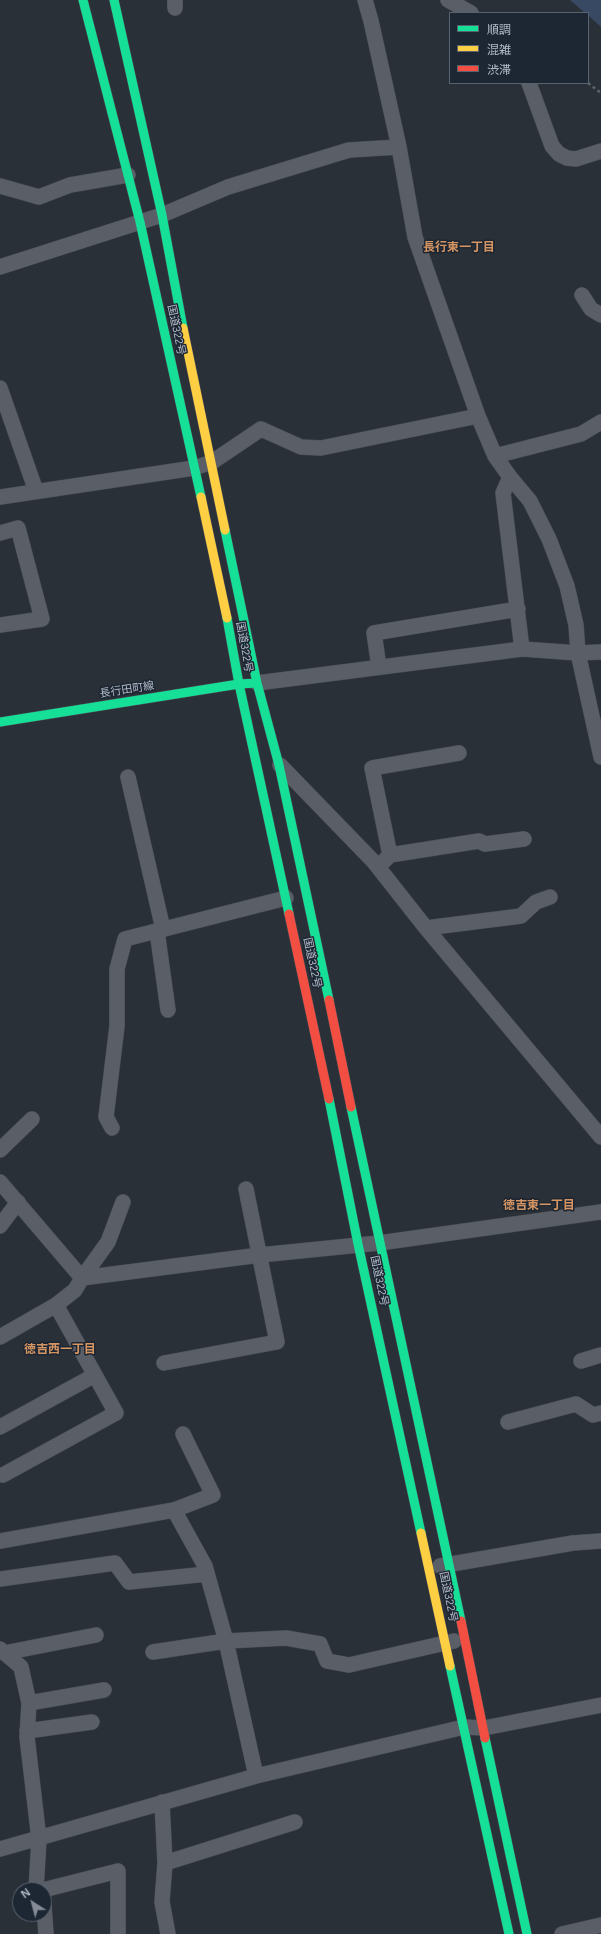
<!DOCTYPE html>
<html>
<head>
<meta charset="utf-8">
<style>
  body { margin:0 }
  #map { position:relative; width:601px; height:1934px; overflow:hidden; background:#2a3038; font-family:Helvetica,"Noto Sans JP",sans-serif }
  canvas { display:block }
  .legend { position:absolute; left:449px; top:12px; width:140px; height:72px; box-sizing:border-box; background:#1d2633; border:1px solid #59626f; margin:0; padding:5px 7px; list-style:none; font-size:12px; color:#b4bcc9 }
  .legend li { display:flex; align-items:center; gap:8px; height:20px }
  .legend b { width:20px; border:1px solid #59626f }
  .north { position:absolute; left:12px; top:1882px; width:40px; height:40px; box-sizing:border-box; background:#1d2633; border:1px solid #59626f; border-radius:50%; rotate:324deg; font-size:11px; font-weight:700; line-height:16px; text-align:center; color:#b4bcc9 }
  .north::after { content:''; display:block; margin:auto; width:14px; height:18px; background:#848b96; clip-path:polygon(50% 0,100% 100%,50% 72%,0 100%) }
</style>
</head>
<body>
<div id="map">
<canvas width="601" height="1934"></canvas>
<ul class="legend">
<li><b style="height:5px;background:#16e098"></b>順調</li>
<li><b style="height:5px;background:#ffcf43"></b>混雑</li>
<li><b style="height:5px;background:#f24e42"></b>渋滞</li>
</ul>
<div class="north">N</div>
</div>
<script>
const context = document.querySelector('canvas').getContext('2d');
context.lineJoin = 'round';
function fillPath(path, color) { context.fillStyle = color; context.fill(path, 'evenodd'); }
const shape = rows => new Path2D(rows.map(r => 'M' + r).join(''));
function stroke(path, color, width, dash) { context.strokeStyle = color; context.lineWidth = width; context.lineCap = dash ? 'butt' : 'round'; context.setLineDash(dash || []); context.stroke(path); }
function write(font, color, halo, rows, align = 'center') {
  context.font = font + ' Helvetica,"Noto Sans JP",sans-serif'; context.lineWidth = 3; context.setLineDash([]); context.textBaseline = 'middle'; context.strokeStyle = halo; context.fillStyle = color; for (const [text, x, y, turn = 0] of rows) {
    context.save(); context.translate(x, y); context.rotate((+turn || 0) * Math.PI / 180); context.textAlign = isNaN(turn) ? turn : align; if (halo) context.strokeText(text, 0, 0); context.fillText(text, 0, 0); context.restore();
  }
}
const water = shape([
  [570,0,601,0,601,27,588,15,588,13,585,13]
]);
const path = shape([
  [588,83,601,93]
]);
const street = shape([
  [175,0,175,8],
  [365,0,371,21,399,147,415,237,478,416,495,456,510,477,503,493,522,649],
  [448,0,471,13],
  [529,83,552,146,559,154,567,158,576,159,601,151],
  [0,186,39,197,70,185,128,175],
  [0,267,162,215,228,187,349,150,399,147],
  [582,295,591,309,601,315],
  [0,388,36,491],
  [495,456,581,434,601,422],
  [510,477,530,501,549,539,567,586,576,625,578,653,601,757],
  [0,497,194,468,212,462,261,429,301,447,321,448,478,416],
  [0,533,18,528,42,619,0,625],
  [379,667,374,633,518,609],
  [257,683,522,649,578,653,601,652],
  [280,765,374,862,426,928,601,1137],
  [128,777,163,929],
  [390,855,479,841,485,844,524,839],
  [378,867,390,855,372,768,459,753],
  [426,928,521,916,536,902,550,897],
  [157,931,168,1010],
  [112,1128,106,1117,117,1026,117,969,125,939,286,898],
  [0,1150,32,1119],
  [0,1182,82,1278,260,1255,379,1243,601,1212],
  [0,1226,18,1202],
  [56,1305,75,1290,82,1278,108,1242,123,1202],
  [0,1337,56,1305,116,1413,3,1475],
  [581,1361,601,1355],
  [164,1363,277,1342,246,1189],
  [508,1422,576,1404,593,1415,601,1413],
  [0,1427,95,1375],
  [183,1434,213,1495,174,1510,205,1566,226,1641,256,1776],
  [0,1541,174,1510],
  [440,1566,573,1543,601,1541],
  [0,1579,115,1563,129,1582,207,1574],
  [0,1649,21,1667,29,1703,27,1737,39,1839,36,1890],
  [153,1652,226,1641,286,1638,320,1644,327,1661,349,1665,454,1641],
  [4,1653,96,1635],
  [29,1703,104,1690],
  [27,1731,92,1722],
  [162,1802,165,1863,162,1902,168,1934],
  [0,1849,256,1776,464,1727,484,1728,601,1705],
  [165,1863,295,1822],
  [43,1890,118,1871,118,1934],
  [44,1906,46,1934],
  [562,1934,601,1925]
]);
const fast = shape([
  [83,0,140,222,201,497],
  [114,0,162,215,183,328],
  [225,530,257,683,279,765,329,1000],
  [227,618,239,684,289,914],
  [0,722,239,684,257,683],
  [329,1099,358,1244,421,1533],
  [351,1107,461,1621],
  [450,1666,509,1934],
  [485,1738,527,1934]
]);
const slow = shape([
  [183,328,225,530],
  [201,497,227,618],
  [421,1533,450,1666]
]);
const jam = shape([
  [289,914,329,1099],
  [329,1000,351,1107],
  [461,1621,485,1738]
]);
const streetNames = [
  ["国道322号",176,330,78],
  ["国道322号",244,647,80],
  ["長行田町線",127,690,-9],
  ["国道322号",312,963,78],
  ["国道322号",379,1281,78],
  ["国道322号",448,1597,78]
];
const neighbourhoodNames = [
  ["長行東一丁目",459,248],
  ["徳吉東一丁目",539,1206],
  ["徳吉西一丁目",60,1350]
];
fillPath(water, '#384963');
stroke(street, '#484c53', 16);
stroke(fast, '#484c55', 10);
stroke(slow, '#484c55', 10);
stroke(jam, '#484c55', 10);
stroke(path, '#5d636a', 2.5, [3, 3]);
stroke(street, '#5a5e66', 15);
stroke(fast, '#16e098', 9);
stroke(slow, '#ffcf43', 9);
stroke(jam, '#f24e42', 9);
write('11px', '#b4bcc9', '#1d2633', streetNames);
write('bold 12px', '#d59563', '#1d2633', neighbourhoodNames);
</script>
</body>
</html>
